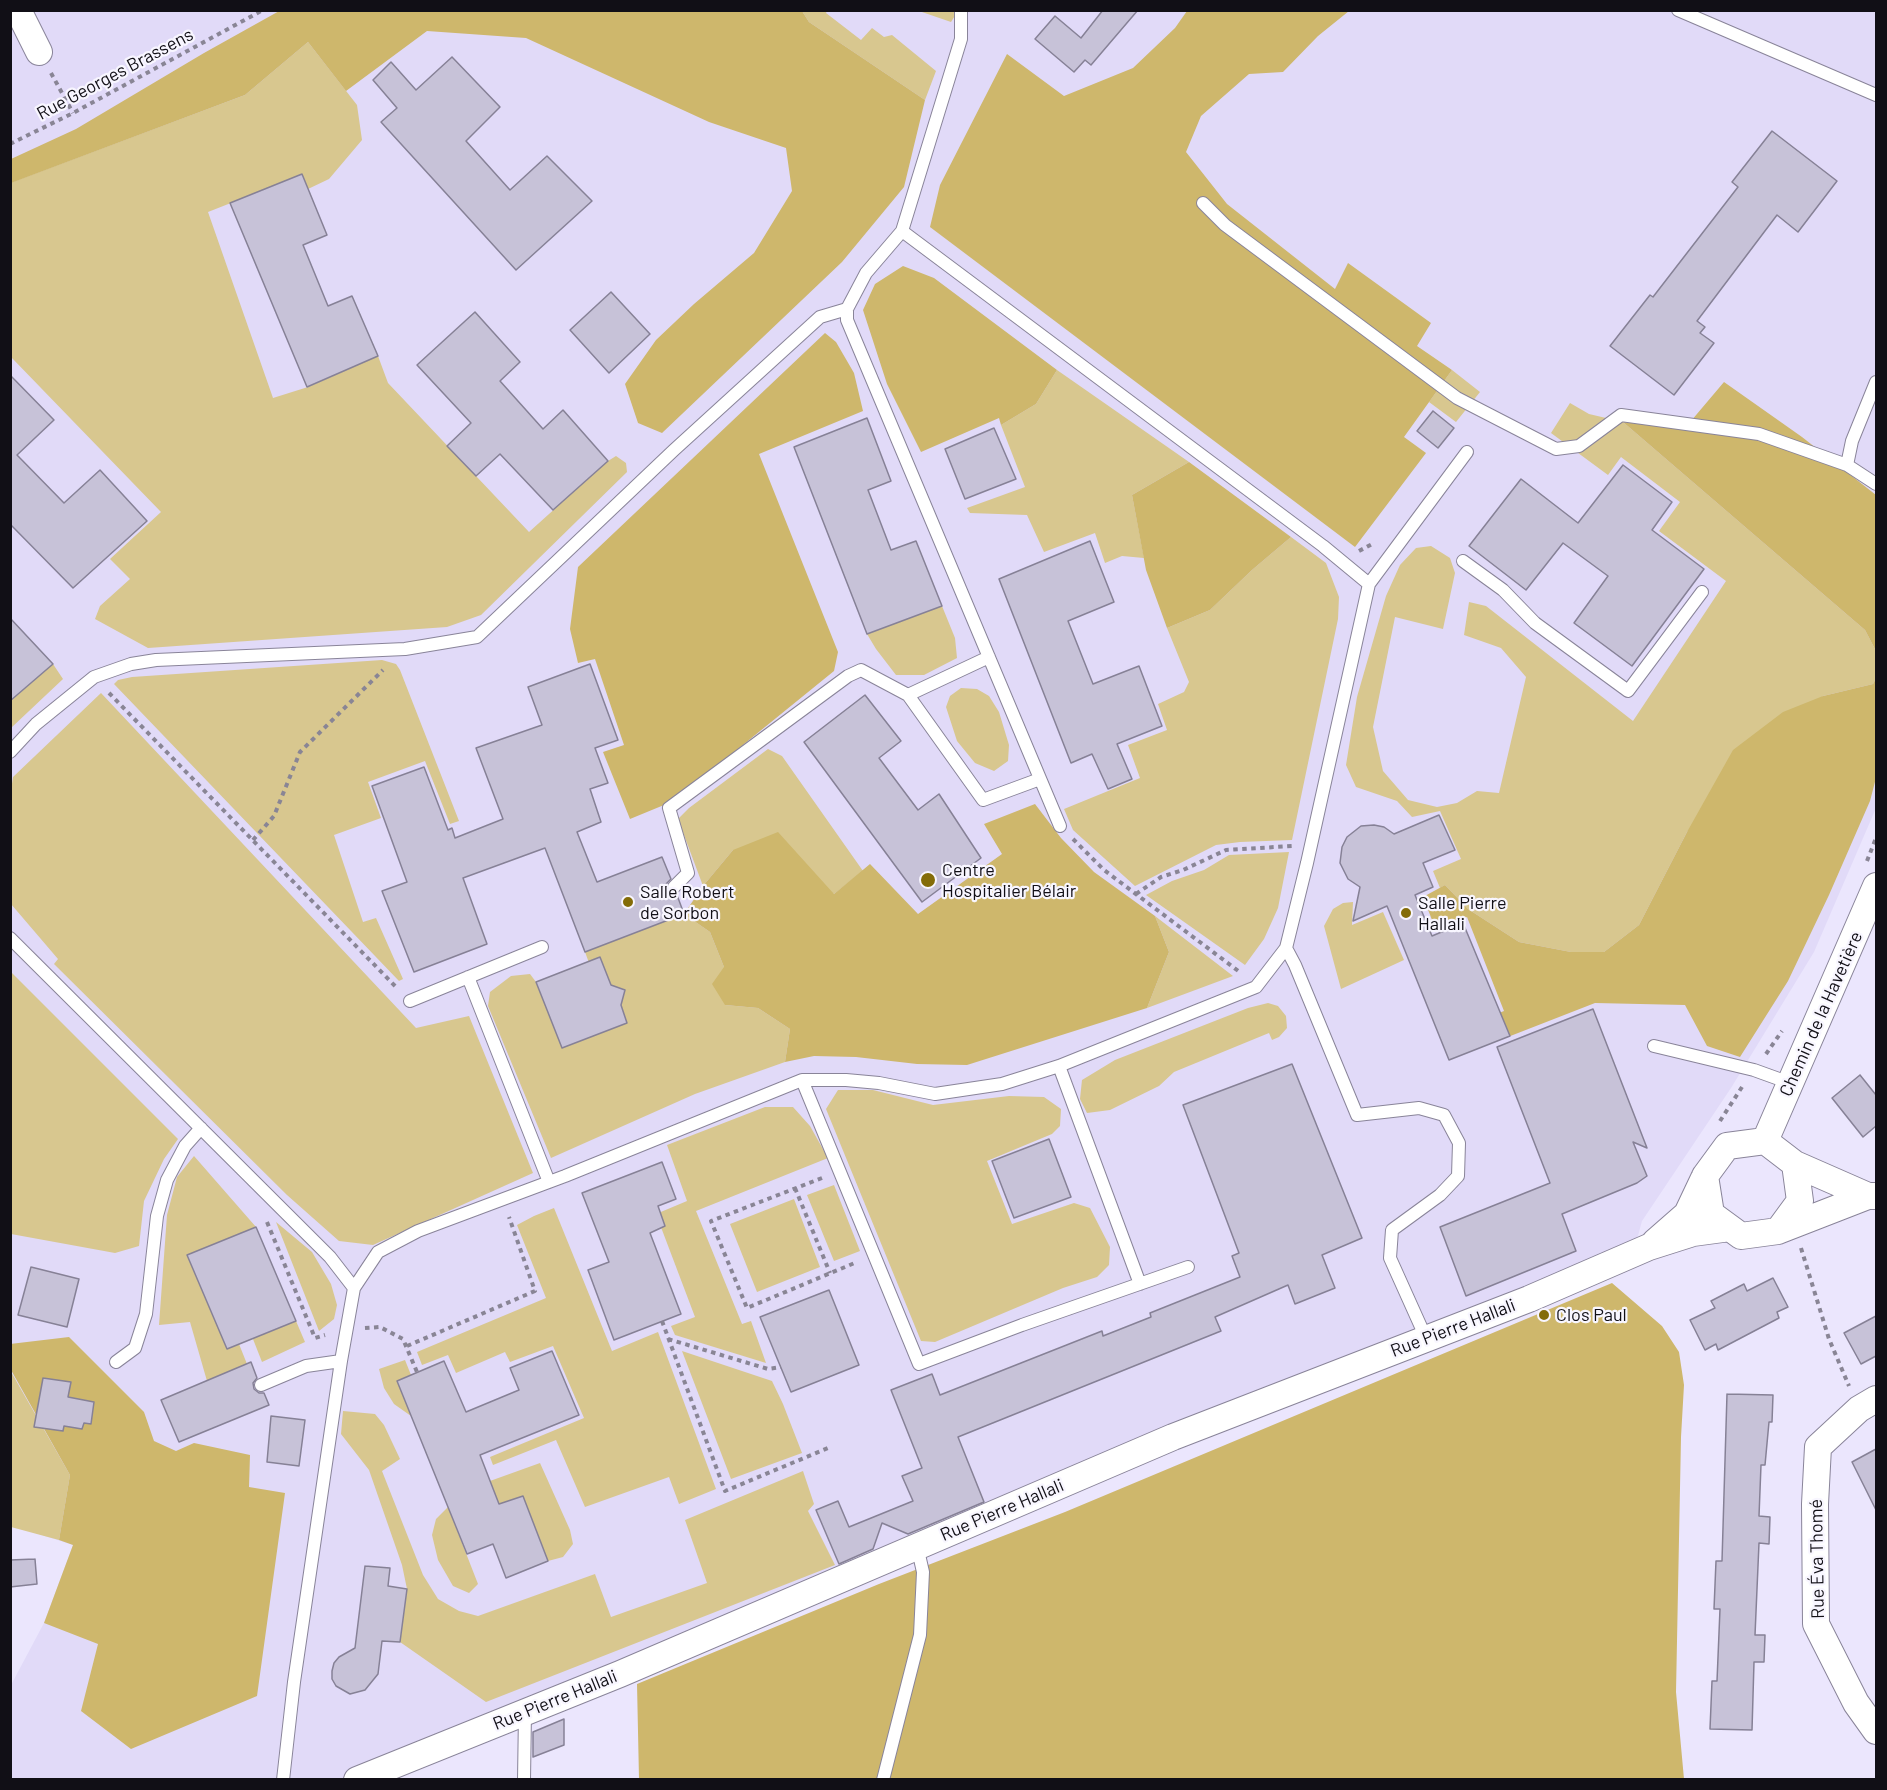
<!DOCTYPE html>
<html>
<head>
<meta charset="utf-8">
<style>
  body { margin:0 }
  #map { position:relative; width:1887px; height:1790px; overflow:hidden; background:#ebe6fd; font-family:Barlow,sans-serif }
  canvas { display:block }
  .frame { position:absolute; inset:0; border:12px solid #110f16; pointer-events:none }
</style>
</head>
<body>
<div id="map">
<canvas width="1887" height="1790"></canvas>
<div class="frame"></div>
</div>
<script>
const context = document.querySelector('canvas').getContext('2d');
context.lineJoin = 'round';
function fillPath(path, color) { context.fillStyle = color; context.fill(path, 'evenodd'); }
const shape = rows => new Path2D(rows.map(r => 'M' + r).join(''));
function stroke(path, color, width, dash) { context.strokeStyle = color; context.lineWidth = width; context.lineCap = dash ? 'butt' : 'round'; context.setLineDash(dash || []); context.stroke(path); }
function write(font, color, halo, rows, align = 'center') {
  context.font = font + ' Barlow,sans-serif'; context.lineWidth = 4.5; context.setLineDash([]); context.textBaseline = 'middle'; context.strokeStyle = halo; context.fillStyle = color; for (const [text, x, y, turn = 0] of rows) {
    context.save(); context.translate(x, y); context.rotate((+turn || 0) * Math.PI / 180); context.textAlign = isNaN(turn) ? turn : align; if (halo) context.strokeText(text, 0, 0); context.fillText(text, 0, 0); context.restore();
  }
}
const built = shape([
  [11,11,1876,11,1876,808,1814,952,1731,1088,1642,1221,1633,1254,357,1779,11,1780,11,1685,44,1623,73,1545,10,1525]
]);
const green = shape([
  [802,11,827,11,826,13,861,40,872,28,884,37,892,35,936,71,925,100,809,22],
  [919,11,956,11,956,14,951,22],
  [308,42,357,105,362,140,329,179,308,189,302,175,208,212,273,398,308,387,378,356,388,383,529,532,608,461,616,456,626,463,627,472,481,615,447,627,148,648,95,619,100,606,130,579,110,559,161,512,11,357,10,183,245,95],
  [1057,370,1189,462,1132,495,1144,558,1122,556,1105,563,1095,533,1044,552,1027,515,970,513,967,508,1025,487,1001,425,1036,404],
  [1452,370,1480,392,1456,422,1429,402],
  [1570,403,1589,414,1623,422,1865,630,1876,651,1876,678,1873,684,1823,696,1687,832,1639,925,1604,952,1571,952,1519,942,1468,909,1445,885,1440,888,1433,871,1461,859,1440,811,1412,817,1397,801,1356,787,1346,765,1357,697,1386,596,1400,565,1416,548,1431,546,1450,558,1455,573,1443,629,1395,617,1373,727,1383,771,1408,800,1437,807,1457,803,1477,791,1499,793,1526,677,1501,648,1464,635,1469,602,1486,606,1633,721,1726,581,1659,531,1680,502,1621,457,1608,475,1551,433],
  [1291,537,1326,563,1339,597,1338,619,1292,840,1240,842,1216,845,1135,886,1073,830,1064,809,1140,778,1128,745,1167,730,1158,704,1184,692,1189,682,1167,628,1210,610,1252,570],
  [942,606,955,638,957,658,924,675,896,675,876,649,867,634],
  [382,660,396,664,400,670,459,821,450,824,425,761,368,782,381,818,334,835,363,922,376,918,403,979,399,981,114,684,118,680,132,677],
  [53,664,63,679,11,728,10,697,13,699],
  [961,688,977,689,989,696,999,712,1009,745,1008,761,994,771,975,763,957,741,946,707,950,696],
  [101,693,416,1028,469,1016,533,1173,373,1245,339,1241,287,1195,54,964,58,959,11,904,10,797,13,777],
  [768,749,782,756,863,871,834,894,733,850,703,886,678,819,689,808],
  [1289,852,1278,908,1264,939,1245,965,1146,895,1172,881,1204,870,1229,855],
  [1353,902,1352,925,1383,912,1404,960,1341,989,1324,926,1333,909,1343,903],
  [684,914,710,932,724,967,725,1005,758,1008,790,1029,785,1062,695,1094,551,1158,488,1006,490,992,511,976,530,974,536,982,562,1047,627,1023,621,1005,625,990,611,985,604,967,592,971,585,952],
  [1155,916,1233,976,1147,1008,1169,952],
  [10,971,178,1139,164,1159,144,1201,139,1246,115,1253,11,1234],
  [1268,1003,1278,1006,1286,1016,1287,1028,1279,1037,1272,1040,1269,1033,1174,1072,1159,1086,1110,1110,1087,1113,1080,1099,1082,1080,1115,1060,1248,1008],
  [838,1090,873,1090,933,1105,1009,1096,1044,1097,1061,1109,1060,1126,1052,1134,987,1161,1012,1224,1074,1203,1090,1208,1110,1247,1109,1265,1097,1277,1063,1288,935,1342,921,1341,826,1109],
  [765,1107,793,1107,810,1126,828,1158,696,1211,742,1324,751,1321,766,1363,675,1335,671,1326,695,1317,656,1214,687,1201,667,1145],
  [194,1156,256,1227,187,1255,227,1349,239,1344,247,1364,207,1381,190,1322,159,1325,167,1215,177,1177],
  [834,1185,860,1251,834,1261,807,1195],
  [794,1199,820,1267,757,1292,730,1224],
  [554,1208,612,1351,658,1332,716,1489,679,1504,669,1477,585,1507,556,1440,493,1465,490,1457,584,1418,553,1346,510,1362,505,1352,456,1373,448,1355,422,1365,417,1352,546,1298,517,1225,534,1216],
  [276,1222,312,1252,331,1284,337,1305,334,1319,319,1331],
  [296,1321,305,1342,262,1362,251,1334,265,1334],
  [682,1351,772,1381,783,1404,802,1453,731,1479],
  [405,1360,411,1375,397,1381,411,1416,394,1404,384,1388,379,1369],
  [10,1370,70,1475,59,1540,11,1527],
  [343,1411,375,1414,384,1425,400,1459,382,1471,423,1575,438,1599,459,1611,478,1616,595,1574,611,1617,707,1583,685,1520,803,1471,814,1504,808,1511,835,1565,486,1702,400,1642,407,1589,402,1565,369,1470,341,1434],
  [540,1463,570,1530,573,1544,563,1557,548,1561,523,1496,499,1504,490,1481],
  [448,1507,478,1584,469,1593,453,1586,438,1560,432,1535,436,1519]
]);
const forest = shape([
  [281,10,802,11,809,22,925,100,904,187,842,262,662,433,638,423,625,384,656,340,694,304,754,253,792,191,786,148,709,122,526,38,427,31,346,91,308,42,245,95,11,183,11,159,76,129,204,53],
  [1187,11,1349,11,1318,36,1283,72,1249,74,1201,116,1186,152,1227,204,1335,289,1348,263,1431,323,1417,346,1452,370,1404,437,1426,453,1355,547,930,227,940,185,1007,54,1064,96,1133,68,1175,28],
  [903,266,934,278,1057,370,1036,404,1001,425,999,418,921,452,887,384,863,310,875,284],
  [825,333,836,342,854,373,863,411,759,454,838,652,834,671,712,770,664,805,630,819,603,752,624,745,595,659,578,663,570,629,578,567],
  [1724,382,1802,437,1876,495,1876,651,1865,630,1623,422,1667,427,1691,421],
  [1189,462,1291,537,1252,570,1210,610,1167,628,1146,570,1132,495],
  [1876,678,1876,778,1870,801,1829,895,1788,981,1740,1057,1707,1046,1685,1005,1595,1003,1495,1042,1486,1018,1504,1011,1467,917,1436,930,1423,897,1445,885,1468,909,1519,942,1571,952,1604,952,1639,925,1687,832,1733,750,1783,712,1823,696,1873,684],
  [1035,804,1061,838,1094,872,1155,916,1169,952,1147,1008,967,1065,917,1064,856,1057,814,1056,785,1062,790,1029,758,1008,725,1005,712,984,724,967,710,932,684,914,703,886,733,850,778,832,834,894,870,864,918,914,1002,854,984,824],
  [1612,1283,1662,1326,1679,1352,1684,1385,1681,1437,1676,1692,1684,1779,639,1779,637,1684,879,1584,1065,1512],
  [69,1337,144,1412,154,1441,176,1451,194,1443,250,1455,249,1487,285,1493,257,1696,131,1749,81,1711,98,1644,44,1623,73,1545,59,1540,70,1475,11,1370,10,1344]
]);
const building = shape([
  [1103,10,1138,10,1091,65,1085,60,1074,72,1035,39,1055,16,1081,38,1103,10],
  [452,57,500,107,466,141,510,190,547,156,592,201,516,270,381,122,397,108,373,80,391,62,416,90,452,57],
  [1772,131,1837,181,1798,232,1777,215,1697,321,1705,327,1700,333,1714,343,1674,395,1610,346,1650,295,1653,297,1738,187,1732,182,1772,131],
  [302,174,327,235,303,245,328,306,352,296,378,356,307,387,230,203,302,174],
  [611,292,650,334,609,373,570,330,611,292],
  [475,312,520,362,500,381,543,429,563,410,608,461,553,510,500,454,476,476,447,446,471,423,417,365,475,312],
  [10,375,54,420,17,455,64,503,100,470,147,521,73,588,10,524,10,375],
  [1433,411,1454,428,1438,448,1417,431,1433,411],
  [867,418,891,481,868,490,891,550,916,541,942,606,867,634,794,447,867,418],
  [994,428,1016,479,965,499,945,449,994,428],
  [1623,465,1672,502,1652,530,1704,569,1632,666,1574,623,1608,576,1563,543,1526,590,1469,546,1521,479,1578,523,1623,465],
  [1090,541,1114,602,1068,621,1093,684,1139,666,1162,726,1117,744,1132,779,1108,789,1092,754,1071,763,999,579,1090,541],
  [10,618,53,664,10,701,10,618],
  [590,664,618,740,595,748,608,783,590,789,601,822,577,832,597,882,662,857,671,879,666,884,666,890,671,895,677,895,684,914,585,952,545,848,463,878,487,944,414,972,382,891,407,882,372,786,424,767,448,830,452,828,455,838,503,819,476,748,542,725,528,687,590,664],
  [865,695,901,741,879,758,918,810,939,794,981,858,922,902,804,742,865,695],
  [1439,815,1455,850,1423,863,1433,887,1415,895,1432,936,1463,923,1510,1036,1449,1060,1387,906,1353,921,1360,887,1348,879,1340,863,1342,847,1347,837,1361,826,1374,825,1384,827,1394,834,1439,815],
  [600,957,611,985,625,990,621,1005,627,1023,562,1048,536,982,600,957],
  [1593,1009,1647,1148,1633,1142,1647,1176,1637,1183,1562,1214,1576,1251,1466,1296,1440,1227,1550,1183,1497,1047,1593,1009],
  [1292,1064,1362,1238,1322,1255,1335,1288,1295,1304,1288,1285,1215,1317,1221,1331,958,1437,984,1502,908,1534,882,1523,873,1549,839,1564,816,1510,838,1501,849,1527,913,1501,902,1476,922,1468,891,1390,932,1374,940,1395,1102,1331,1103,1336,1151,1317,1150,1313,1240,1277,1232,1256,1239,1253,1183,1105,1292,1064],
  [1860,1075,1876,1095,1876,1126,1863,1137,1832,1098,1860,1075],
  [1049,1139,1071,1197,1014,1218,992,1161,1049,1139],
  [662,1162,676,1199,658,1206,665,1226,650,1233,681,1314,614,1340,588,1270,609,1262,582,1193,662,1162],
  [256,1227,296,1321,227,1349,187,1255,256,1227],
  [31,1267,79,1279,67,1327,18,1315,31,1267],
  [1773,1278,1788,1307,1777,1312,1779,1318,1718,1350,1716,1344,1705,1350,1690,1320,1715,1308,1711,1301,1744,1284,1747,1291,1773,1278],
  [829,1290,859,1365,791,1392,760,1317,829,1290],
  [1876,1316,1876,1356,1861,1364,1844,1333,1876,1316],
  [552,1351,579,1415,480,1455,499,1504,523,1496,548,1561,506,1578,493,1544,467,1554,397,1381,444,1361,466,1412,519,1390,510,1368,552,1351],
  [251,1362,257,1378,253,1383,254,1389,259,1393,264,1393,269,1405,179,1442,161,1400,251,1362],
  [43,1378,71,1382,68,1397,94,1402,91,1424,84,1423,82,1429,64,1426,63,1431,34,1427,43,1378],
  [1727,1394,1773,1395,1772,1422,1769,1422,1765,1465,1761,1465,1759,1516,1770,1517,1769,1544,1759,1543,1755,1635,1765,1635,1764,1662,1754,1662,1752,1730,1710,1729,1712,1681,1717,1681,1720,1609,1714,1609,1716,1561,1722,1561,1727,1394],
  [271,1416,305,1420,299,1466,267,1462,271,1416],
  [1876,1449,1876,1510,1852,1462,1876,1449],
  [35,1559,37,1584,10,1587,10,1560,35,1559],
  [365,1566,390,1568,388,1586,407,1589,400,1642,382,1641,378,1674,365,1690,350,1694,336,1686,332,1679,332,1671,334,1663,339,1657,355,1648,365,1566],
  [564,1719,564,1745,533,1757,533,1732,564,1719]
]);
const path = shape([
  [51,73,73,113],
  [10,144,73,113,263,10],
  [1359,551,1374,543],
  [109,693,397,988],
  [1073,839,1104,870,1241,973],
  [253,840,274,816,300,752,383,670],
  [1867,861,1876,838],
  [1136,894,1161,877,1183,870,1226,850,1292,846],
  [1766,1054,1782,1031],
  [1720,1121,1742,1087],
  [822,1178,711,1221,747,1308,857,1262],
  [795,1188,830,1273],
  [267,1222,315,1338,325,1335],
  [1801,1248,1829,1339,1849,1386],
  [662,1321,725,1491,828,1448],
  [365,1328,380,1327,403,1339,417,1372],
  [668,1339,768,1369,781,1367],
  [407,1346,535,1291,509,1217]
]);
const lane = shape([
  [961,10,961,39,902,231,1323,546,1369,584],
  [1678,10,1876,95],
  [1203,203,1225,225,1457,398,1556,449,1579,446,1621,415,1759,434,1847,465],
  [902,231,866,273,847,309,847,320,1060,826],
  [1876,382,1852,441,1847,465,1876,484],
  [1463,561,1503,590,1535,623,1628,691,1702,592],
  [989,657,908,695,983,800,1040,779],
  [10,752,36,724,94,677,131,664,156,660,405,649,477,637,674,450,820,317,847,309],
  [674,887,688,873,669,808,848,676,861,670,908,695],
  [10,938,330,1257,354,1288],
  [1286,948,1295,965,1357,1115,1419,1108,1444,1115,1459,1143,1458,1176,1440,1195,1392,1230,1390,1258,1426,1338],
  [468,977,549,1182],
  [410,1001,542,947],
  [1654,1046,1754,1070,1790,1083],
  [1059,1066,1140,1284],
  [802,1080,919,1364,1022,1325,1188,1267],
  [116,1362,135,1348,146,1314,157,1216,167,1180,185,1146,201,1128],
  [261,1385,306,1366,341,1361],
  [283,1780,294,1682,341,1361,354,1288,378,1252,418,1231,565,1176,802,1080,846,1080,879,1083,935,1094,1002,1084,1059,1066,1256,987,1286,948,1307,863,1369,584,1467,452],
  [524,1780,525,1712],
  [883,1780,920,1635,923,1572,917,1546]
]);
const street = shape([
  [18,10,39,52],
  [1765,1141,1795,1164,1800,1201,1778,1231,1741,1236,1711,1214,1705,1176,1727,1146,1765,1141],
  [1765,1141,1876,886],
  [1795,1164,1868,1196,1876,1196],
  [1778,1231,1868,1196],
  [1655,1242,1687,1214,1705,1176],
  [1876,1399,1859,1409,1818,1447,1815,1504,1816,1624,1856,1703,1876,1731],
  [357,1780,620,1674,1173,1437,1529,1299,1649,1247,1693,1233,1730,1228]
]);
const markers = [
  [928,880,8,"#846c08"],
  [628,902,6,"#846c08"],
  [1406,913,6,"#846c08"],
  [1544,1315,6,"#846c08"]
];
const streetNames = [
  ["Rue Georges Brassens",115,74,-28],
  ["Chemin de la Havetière",1821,1014,-66],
  ["Rue Pierre Hallali",1453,1328,-21],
  ["Rue Pierre Hallali",1002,1510,-23],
  ["Rue Éva Thomé",1817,1559,-91],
  ["Rue Pierre Hallali",555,1700,-22]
];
const poiNames = [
  ["Centre",942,870],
  ["Hospitalier Bélair",942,891],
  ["Salle Robert",640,892],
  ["de Sorbon",640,913],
  ["Salle Pierre",1418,903],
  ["Hallali",1418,924],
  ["Clos Paul",1556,1315]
];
fillPath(built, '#e1daf8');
fillPath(green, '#d8c78f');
fillPath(forest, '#ceb76c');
fillPath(building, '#c7c2d8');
stroke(building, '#868196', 1.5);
stroke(lane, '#898499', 14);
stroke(street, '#898499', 28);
stroke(path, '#898595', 4, [4.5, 4.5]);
stroke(lane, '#fff', 12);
stroke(street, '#fff', 26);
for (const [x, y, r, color] of markers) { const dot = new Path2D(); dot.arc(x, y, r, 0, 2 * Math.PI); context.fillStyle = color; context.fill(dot); stroke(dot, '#f8f6ff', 2); }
write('18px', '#110f16', '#f8f6ff', streetNames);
write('18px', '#110f16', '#f8f6ff', poiNames, 'left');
</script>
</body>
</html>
